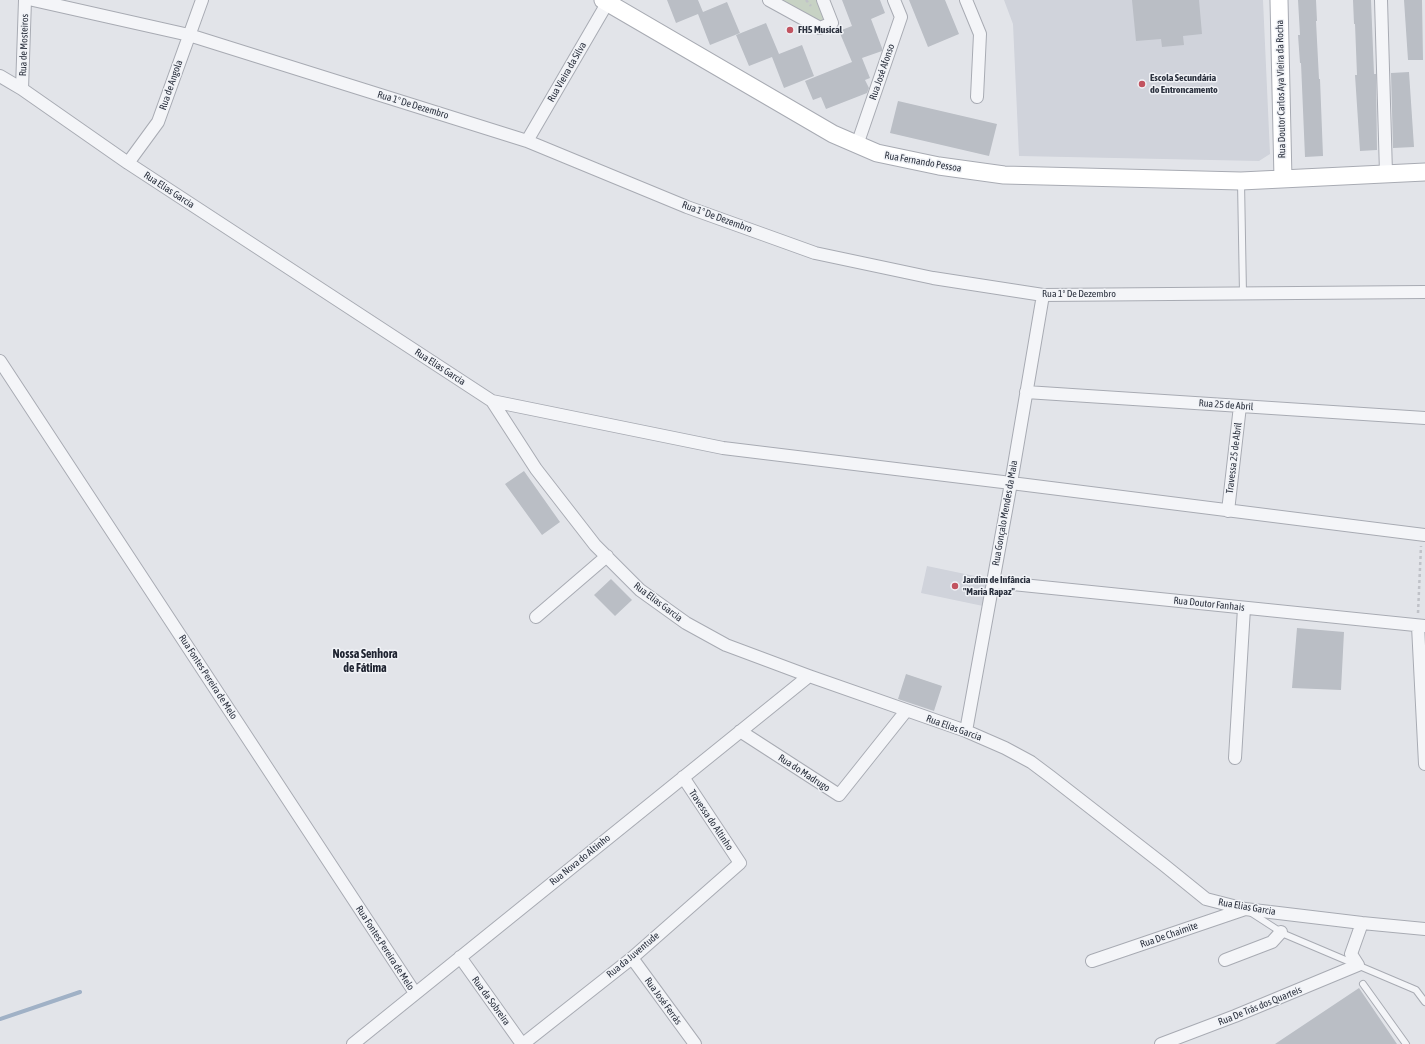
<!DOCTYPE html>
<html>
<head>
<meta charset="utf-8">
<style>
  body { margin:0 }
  canvas { display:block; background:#e2e4e9 }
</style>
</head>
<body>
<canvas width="1425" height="1044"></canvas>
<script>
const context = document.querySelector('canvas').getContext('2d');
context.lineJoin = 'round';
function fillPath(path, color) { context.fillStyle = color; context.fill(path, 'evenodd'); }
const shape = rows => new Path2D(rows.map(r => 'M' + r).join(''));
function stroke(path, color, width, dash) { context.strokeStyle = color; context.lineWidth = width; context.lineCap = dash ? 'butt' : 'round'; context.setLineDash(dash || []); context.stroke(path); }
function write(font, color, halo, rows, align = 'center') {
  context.font = font + ' "Asap Condensed",sans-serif'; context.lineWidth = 3; context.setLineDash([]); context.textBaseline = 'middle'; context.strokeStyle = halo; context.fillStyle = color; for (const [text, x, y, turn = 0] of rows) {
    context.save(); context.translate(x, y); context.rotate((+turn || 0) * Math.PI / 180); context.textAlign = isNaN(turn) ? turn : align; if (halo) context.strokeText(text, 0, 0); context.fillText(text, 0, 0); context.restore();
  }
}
const built = shape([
  [1004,0,1263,0,1270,154,1259,161,1019,156,1013,24],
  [927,566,989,579,983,606,921,593]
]);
const green = shape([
  [774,0,820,0,828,20,817,24]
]);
const stream = shape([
  [0,1019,80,992]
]);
const building = shape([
  [667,0,698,0,703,12,727,2,740,33,710,45,698,14,676,23],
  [842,0,880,0,885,13,871,19,882,48,882,51,862,58,870,78,865,80,869,88,867,93,826,109,821,97,813,100,805,81,852,62,839,31,852,26],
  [909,0,945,0,959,34,928,47],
  [1132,0,1199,0,1202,34,1183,36,1184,45,1162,47,1161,39,1136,41],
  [1298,0,1316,0,1317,21,1316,21,1319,79,1320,79,1323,156,1305,157,1301,63,1300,63,1298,35,1300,35],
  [1353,0,1371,0,1374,74,1376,74,1377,150,1360,151,1355,75,1357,75,1355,24,1354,24],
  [1404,0,1422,0,1423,60,1408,60],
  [766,23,779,54,802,45,814,76,784,88,772,57,749,66,736,35],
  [1409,72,1414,147,1393,148,1391,73],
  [898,101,997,124,989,156,890,133],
  [524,471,560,522,542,535,505,484],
  [611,579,632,600,615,616,594,595],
  [1297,628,1344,632,1341,690,1292,688],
  [906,674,942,686,934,711,898,699],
  [1359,988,1397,1044,1275,1044]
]);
const path = shape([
  [806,0,811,6],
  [1418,613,1421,546]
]);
const lane = shape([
  [1241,182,1243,294],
  [1250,912,1284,934,1409,987,1416,990,1425,1002],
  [1363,984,1406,1044]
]);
const street = shape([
  [33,0,189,35,527,141,687,207,815,253,933,278,1043,295,1425,292],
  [769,0,820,28,832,23,823,0],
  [966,0,980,34,977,97],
  [1381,0,1386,173],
  [0,76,22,89,128,163,492,401,536,469,595,545,640,590,686,623,726,645,809,676,966,731,1005,748,1031,762,1051,777,1164,865,1206,899,1245,909,1362,923,1425,929],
  [22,89,25,0],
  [527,141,609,0],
  [857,145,901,17,894,0],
  [128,163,158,122,202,0],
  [0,361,415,993],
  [1026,392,1425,418],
  [492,401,723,448,1011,483,1425,535],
  [1228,511,1240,406],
  [993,582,1425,626],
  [536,617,607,556],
  [1418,626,1425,764],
  [740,731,839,795,906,711],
  [966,731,1011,483,1043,295],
  [1235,758,1244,608],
  [460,957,522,1044],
  [632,958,695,1044],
  [1225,960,1272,942,1281,932],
  [1092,961,1245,909],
  [353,1044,809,676],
  [523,1044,632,958,740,863,683,777],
  [1161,1044,1235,1016,1358,965,1351,954,1362,923]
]);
const secondary = shape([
  [603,0,833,134,877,153,939,166,1004,175,1241,181,1425,172],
  [1279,0,1283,179]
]);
const markers = [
  [790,30,4,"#c25360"],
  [1142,84,4,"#c25360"],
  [955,586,4,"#c25360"]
];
const poiNames = [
  ["FH5 Musical",798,30],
  ["Escola Secundária",1150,78],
  ["do Entroncamento",1150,90],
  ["Jardim de Infância",963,580],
  ["\"Maria Rapaz\"",963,592]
];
const streetNames = [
  ["Rua de Mosteiros",24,45,-88],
  ["Rua Vieira da Silva",567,72,-60],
  ["Rua José Afonso",882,72,-71],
  ["Rua de Angola",171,85,-71],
  ["Rua Doutor Carlos Aya Vieira da Rocha",1281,89,-91],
  ["Rua 1º De Dezembro",413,105,17],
  ["Rua Fernando Pessoa",923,162,10],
  ["Rua Elias Garcia",169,190,33],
  ["Rua 1º De Dezembro",717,217,20],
  ["Rua 1º De Dezembro",1079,294],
  ["Rua Elias Garcia",440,367,33],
  ["Rua 25 de Abril",1226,405,4],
  ["Travessa 25 de Abril",1234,458,-83],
  ["Rua Gonçalo Mendes da Maia",1005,513,-80],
  ["Rua Elias Garcia",658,602,37],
  ["Rua Doutor Fanhais",1209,604,6],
  ["Rua Fontes Pereira de Melo",208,677,57],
  ["Rua Elias Garcia",954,728,20],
  ["Rua do Madrugo",804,773,33],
  ["Travessa do Altinho",711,820,56],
  ["Rua Nova do Altinho",580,860,-39],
  ["Rua Elias Garcia",1247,907,10],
  ["Rua De Chaimite",1169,935,-19],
  ["Rua Fontes Pereira de Melo",385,948,57],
  ["Rua da Juventude",633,955,-40],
  ["Rua da Sobreira",491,1001,54],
  ["Rua José Ferrás",663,1001,54],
  ["Rua De Trás dos Quarteis",1260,1006,-22]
];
const quarterNames = [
  ["Nossa Senhora",365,654],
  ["de Fátima",365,668]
];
fillPath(built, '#d0d3db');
fillPath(green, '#c7d2c4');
stroke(stream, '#a0b1c6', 4);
fillPath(building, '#babec5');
stroke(lane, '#a8abb3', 8);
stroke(street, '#a8abb3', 14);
stroke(secondary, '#a8abb3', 19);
stroke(path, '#c0c2c8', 2.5, [3, 3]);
stroke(lane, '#f4f5f8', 6);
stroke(street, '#f4f5f8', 12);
stroke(secondary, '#fff', 17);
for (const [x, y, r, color] of markers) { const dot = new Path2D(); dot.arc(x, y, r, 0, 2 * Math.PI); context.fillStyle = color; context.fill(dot); stroke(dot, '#f1f3f7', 1.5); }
write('bold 10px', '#2c323f', '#f1f3f7', poiNames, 'left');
write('10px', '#2c323f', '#f1f3f7', streetNames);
write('bold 12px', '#1e2330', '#f1f3f7', quarterNames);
</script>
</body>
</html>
